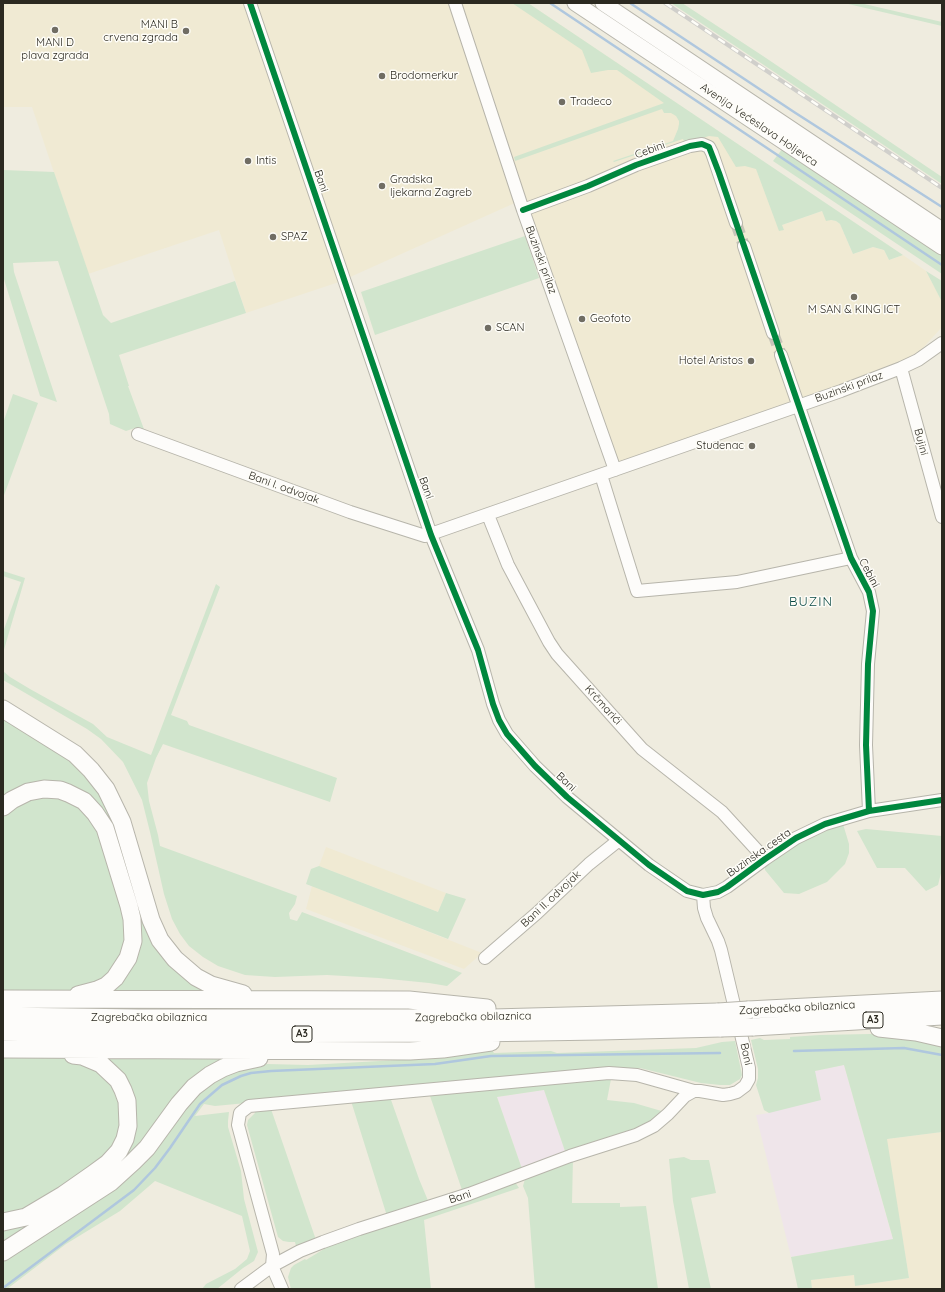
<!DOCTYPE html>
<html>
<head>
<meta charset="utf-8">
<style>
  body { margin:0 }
  #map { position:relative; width:945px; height:1292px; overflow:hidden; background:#efecdf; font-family:Quicksand,sans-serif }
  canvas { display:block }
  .frame { position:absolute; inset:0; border:4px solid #2b2920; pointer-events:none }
</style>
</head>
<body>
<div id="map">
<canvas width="945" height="1292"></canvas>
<div class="frame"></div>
</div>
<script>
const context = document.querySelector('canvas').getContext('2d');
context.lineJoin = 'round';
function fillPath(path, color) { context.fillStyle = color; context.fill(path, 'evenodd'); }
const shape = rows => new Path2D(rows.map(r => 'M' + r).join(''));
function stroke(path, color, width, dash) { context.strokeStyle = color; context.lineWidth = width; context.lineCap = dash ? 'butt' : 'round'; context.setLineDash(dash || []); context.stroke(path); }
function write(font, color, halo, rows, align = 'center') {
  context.font = font + ' Quicksand,sans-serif'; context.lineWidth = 3; context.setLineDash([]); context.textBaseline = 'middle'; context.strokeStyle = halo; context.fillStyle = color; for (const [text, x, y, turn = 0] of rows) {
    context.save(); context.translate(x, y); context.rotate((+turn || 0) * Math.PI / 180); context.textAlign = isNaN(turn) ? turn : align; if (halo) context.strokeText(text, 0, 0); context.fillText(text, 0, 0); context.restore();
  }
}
const built = shape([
  [3,3,528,3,755,156,782,225,822,211,831,220,836,221,840,224,853,254,873,247,884,250,889,260,903,255,926,271,942,301,942,327,922,349,910,357,887,369,608,469,568,349,517,202,339,282,246,313,219,230,88,274,32,107,3,107],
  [326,847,446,893,438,912,319,866],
  [312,886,482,953,464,969,306,909],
  [942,1132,942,1289,812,1289,810,1280,854,1275,855,1286,909,1278,886,1139]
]);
const industrial = shape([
  [844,1065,893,1240,791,1257,756,1115,769,1113,815,1071],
  [544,1090,566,1154,523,1169,521,1166,497,1097]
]);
const green = shape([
  [512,3,528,3,903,255,889,260,884,250,873,247,853,254,840,224,836,221,831,220,826,221,822,211,782,225,784,230,779,231,756,169,745,166,736,167,718,137,709,136,685,144,683,139,614,162,613,161,673,141,678,129,679,124,679,121,676,116,671,113,664,113,662,109,515,161,514,157,664,103,617,70,608,70,591,73,582,50],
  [671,3,682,3,763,56,942,177,942,184],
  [844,3,860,3,942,22,942,26],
  [783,148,942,254,942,274,773,161],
  [3,170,54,172,103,315,111,323,235,281,246,313,119,355,129,386,128,386,145,432,135,428,126,431,110,424,109,414,58,261,13,263,14,272,57,402,40,396,3,276],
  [525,236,539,278,375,335,361,292],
  [926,271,942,281,942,301,941,300],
  [13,394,38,403,3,498,3,423],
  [3,571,25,578,3,653,3,632,21,582,3,576],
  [216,584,220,587,171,715,187,721,189,725,337,778,330,802,163,744,156,758,147,783,149,801,158,835,160,846,297,896,295,904,289,913,290,919,297,921,302,912,462,973,447,986,429,983,379,978,327,975,275,977,245,975,218,966,203,957,189,946,180,934,172,919,164,894,150,832,142,800,123,762,101,739,87,729,3,680,3,671,10,677,30,689,93,724,107,737,151,755],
  [3,715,70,756,108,802,151,933,225,995,105,995,136,949,110,828,81,794,3,801],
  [62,796,91,814,125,911,127,946,107,978,73,992,3,992,3,813,24,797],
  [843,824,849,844,849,853,845,864,827,882,799,894,784,893,765,870,765,865,817,831],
  [866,829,942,836,942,869,938,885,926,891,905,868,877,868,857,831],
  [319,866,438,912,446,893,466,899,448,939,306,884,311,869],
  [870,1034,913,1036,942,1042,942,1132,887,1139,909,1278,855,1286,854,1275,811,1280,812,1289,798,1289,791,1257,893,1239,844,1065,815,1071,821,1100,769,1113,764,1110,756,1085,758,1078,758,1069,751,1040,760,1038,764,1040,790,1039,790,1037,820,1035],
  [735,1041,742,1075,740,1079,730,1085,720,1085,701,1083,640,1068,614,1068,215,1106,204,1104,195,1116,229,1112,228,1121,228,1127,241,1171,244,1199,258,1252,254,1261,243,1268,217,1289,202,1289,206,1284,235,1269,247,1259,250,1251,242,1216,155,1181,120,1211,66,1244,7,1289,3,1289,3,1259,72,1216,211,1081,246,1067,267,1064,308,1065,416,1059,492,1050,494,1053,551,1051,557,1053,696,1048,722,1042],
  [97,1056,239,1057,224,1062,121,1169,3,1246,3,1227,101,1175,133,1124],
  [3,1057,68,1058,91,1064,119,1093,124,1124,110,1154,28,1210,3,1218],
  [611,1079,607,1100,634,1103,665,1112,645,1127,566,1154,544,1090,497,1097,521,1166,524,1170,463,1193,429,1093],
  [390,1097,419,1179,429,1203,387,1216,351,1101],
  [271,1109,316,1240,299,1247,296,1246,295,1242,289,1242,283,1241,278,1237,247,1125,248,1120,255,1113,254,1110],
  [684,1157,691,1160,709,1160,716,1193,691,1198,711,1289,689,1289,673,1201,669,1159],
  [573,1158,572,1203,620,1203,620,1207,646,1206,658,1289,535,1289,528,1198,523,1186,525,1179],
  [515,1182,519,1188,424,1220,431,1289,291,1289,288,1277,291,1268,294,1265,305,1259,306,1260,342,1238]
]);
const stream = shape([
  [550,3,942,265],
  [630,3,794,112,942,207],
  [794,1051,904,1048,942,1055],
  [3,1288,134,1190,155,1168,170,1148,200,1104,222,1085,241,1076,251,1073,271,1071,435,1064,491,1056,720,1053]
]);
const minorTunnel = shape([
  [736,223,744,246],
  [773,333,781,355]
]);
const minor = shape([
  [250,3,431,535,478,650,493,704,499,720,507,734,535,766,567,797,649,865,687,891,703,895,718,892,727,887,765,859,796,838,825,824,869,811,942,800],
  [455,3,523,210,615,470],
  [523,210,588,186,636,165,690,146,702,144,709,147,712,153,736,223],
  [744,246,773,333],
  [781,355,851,558,869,592,873,611,868,664,866,745,869,811],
  [901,368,942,517],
  [138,434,350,512,425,536,841,391,901,368,918,360,942,343],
  [601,475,637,591,737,582,851,558],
  [488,515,508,565,549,642,557,654,642,749,722,812,765,859],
  [485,958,537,913,589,864,619,840],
  [272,1266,273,1254,238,1125,240,1113,249,1106,609,1073,637,1075,694,1091],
  [272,1266,282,1289],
  [241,1289,272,1266,300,1251,323,1242,359,1229,469,1194,570,1156,636,1135,654,1126,668,1114,685,1096,694,1091,700,1091,723,1095,730,1094,737,1092,745,1086,749,1079,749,1068,721,950,718,941,707,918,704,908,703,895]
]);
const major = shape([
  [575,3,942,247],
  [603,3,942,230]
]);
const highway = shape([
  [3,709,75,754,91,770,106,789,122,822,151,920,160,940,175,959,196,977,211,985,243,994],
  [3,807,12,800,28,792,44,789,60,790,68,793,84,801,95,813,105,828,129,906,132,919,133,941,128,958,115,978,106,986,97,990,78,995],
  [3,999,409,1000,487,1008],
  [748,1010,942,1000],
  [3,1016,138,1018,493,1018,718,1012],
  [753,1027,942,1016],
  [879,1028,916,1032,942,1038],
  [3,1032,139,1034,475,1033,600,1031,721,1028],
  [3,1049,410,1051,443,1049,491,1042],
  [3,1222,26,1217,63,1195,93,1174,108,1163,119,1151,125,1139,128,1126,127,1101,123,1090,118,1080,101,1064,82,1056,73,1055],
  [3,1252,111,1182,133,1162,147,1148,179,1104,194,1087,210,1075,223,1068,236,1063,259,1058]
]);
const rail = shape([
  [665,3,942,188]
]);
const highwayBridge = shape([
  [718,1012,748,1010],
  [721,1028,753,1027]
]);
const cycleway = shape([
  [250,3,431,535,478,650,493,704,499,720,507,734,535,766,567,797,649,865,687,891,703,895,718,892,727,887,765,859,796,838,825,824,869,811,942,800],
  [523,210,588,186,636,165,690,146,702,144,709,147,719,173,851,558,869,592,873,611,868,664,866,745,869,811]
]);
const markers = [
  [55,30,4,"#706d63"],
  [186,31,4,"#706d63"],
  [382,76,4,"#706d63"],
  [562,102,4,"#706d63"],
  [248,161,4,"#706d63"],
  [382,186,4,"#706d63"],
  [273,237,4,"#706d63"],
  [854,297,4,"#706d63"],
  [582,319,4,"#706d63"],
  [488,328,4,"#706d63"],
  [751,361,4,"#706d63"],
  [752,446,4,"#706d63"]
];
const shields = [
  [873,1020,20],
  [302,1034,20]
];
const shieldNames = [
  ["A3",873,1020],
  ["A3",302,1034]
];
const poiNames = [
  ["MANI B",178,25,"right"],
  ["crvena zgrada",178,38,"right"],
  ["MANI D",55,43,"center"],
  ["plava zgrada",55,56,"center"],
  ["Brodomerkur",390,76],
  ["Tradeco",570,102],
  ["Intis",256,161],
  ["Gradska",390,180],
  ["ljekarna Zagreb",390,193],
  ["SPAZ",281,237],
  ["M SAN & KING ICT",854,310,"center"],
  ["Geofoto",590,319],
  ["SCAN",496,328],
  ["Hotel Aristos",743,361,"right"],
  ["Studenac",744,446,"right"]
];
const streetNames = [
  ["Avenija Većeslava Holjevca",759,125,34],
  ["Cebini",650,150,-20],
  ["Bani",321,181,71],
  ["Buzinski prilaz",541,260,70],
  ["Buzinski prilaz",849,387,-20],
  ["Bujini",921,442,75],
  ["Bani I. odvojak",284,488,20],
  ["Bani",426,488,70],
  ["Cebini",869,573,62],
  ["Krčmarići",603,705,48],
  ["Bani",566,782,43],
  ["Buzinska cesta",759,853,-35],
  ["Bani II. odvojak",551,899,-43],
  ["Zagrebačka obilaznica",797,1008,-3],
  ["Zagrebačka obilaznica",473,1017,-1],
  ["Zagrebačka obilaznica",149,1018],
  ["Bani",746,1054,78],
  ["Bani",460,1197,-18]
];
const quarterNames = [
  ["BUZIN",811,602]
];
fillPath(built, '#f0ead3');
fillPath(industrial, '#efe5ea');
fillPath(green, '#d1e5cd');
stroke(stream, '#afc7de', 2.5);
stroke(minorTunnel, '#c8c5b9', 12, [12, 6]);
stroke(minor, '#b7b5ab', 14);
stroke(major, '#b7b5ab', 17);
stroke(highway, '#b7b5ab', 19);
stroke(minor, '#fdfcfa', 12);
stroke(major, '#fdfcfa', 15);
stroke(highway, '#fdfcfa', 17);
stroke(rail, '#d0cfcb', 4);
stroke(rail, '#fefdf8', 2.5, [8]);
stroke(highwayBridge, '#b7b5ab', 19, []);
stroke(highwayBridge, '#fdfcfa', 17);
stroke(cycleway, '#00873e', 6);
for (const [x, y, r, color] of markers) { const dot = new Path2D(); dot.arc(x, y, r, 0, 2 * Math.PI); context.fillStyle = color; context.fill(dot); stroke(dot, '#fefdf8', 1.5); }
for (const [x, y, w] of shields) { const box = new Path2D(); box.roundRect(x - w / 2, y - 8, w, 16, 3); context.fillStyle = '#fefdf8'; context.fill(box); stroke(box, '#2b2920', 1); }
write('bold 10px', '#2b2920', null, shieldNames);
write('11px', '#2b2920', '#fefdf8', poiNames, 'left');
write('11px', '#2b2920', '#fefdf8', streetNames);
context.letterSpacing = '1px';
write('13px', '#0a4944', '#fefdf8', quarterNames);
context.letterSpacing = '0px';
</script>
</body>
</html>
